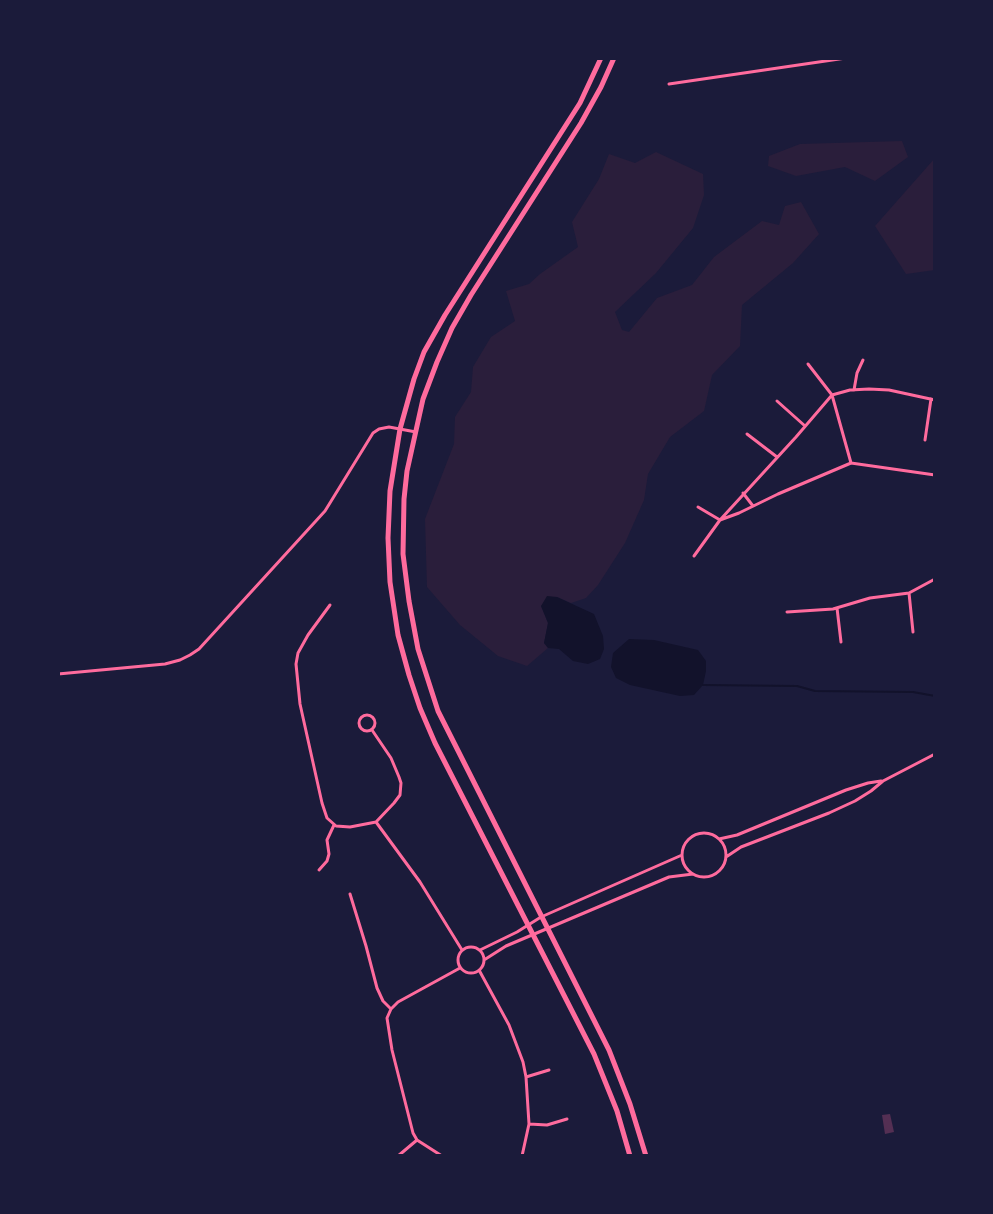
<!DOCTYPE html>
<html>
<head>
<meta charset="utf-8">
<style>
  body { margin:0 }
  #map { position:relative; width:993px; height:1214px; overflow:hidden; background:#1b1b3a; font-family:"IBM Plex Sans",sans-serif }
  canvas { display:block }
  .frame { position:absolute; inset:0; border:60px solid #1b1b3a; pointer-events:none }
</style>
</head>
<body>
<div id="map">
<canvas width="993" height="1214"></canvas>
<div class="frame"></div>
</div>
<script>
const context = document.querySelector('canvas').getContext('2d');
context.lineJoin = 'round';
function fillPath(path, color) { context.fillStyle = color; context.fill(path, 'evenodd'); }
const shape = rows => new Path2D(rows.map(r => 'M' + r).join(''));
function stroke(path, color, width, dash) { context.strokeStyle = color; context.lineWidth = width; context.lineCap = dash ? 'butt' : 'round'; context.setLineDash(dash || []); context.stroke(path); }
const green = shape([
  [902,141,908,157,875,181,845,167,796,176,768,166,769,156,800,144],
  [656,152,703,174,704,195,693,228,656,273,615,312,622,330,629,332,657,298,692,285,714,257,762,221,779,225,785,206,801,202,819,234,793,263,742,305,740,346,712,375,704,411,670,437,648,474,644,500,625,543,598,585,586,598,571,603,557,597,541,606,548,623,544,643,548,648,527,666,498,656,460,625,427,587,425,519,454,444,455,417,471,392,473,367,491,337,515,321,506,291,529,284,540,274,578,247,572,222,599,179,609,154,635,163],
  [935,158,935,270,906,274,875,226]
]);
const water = shape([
  [547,596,557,597,594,614,603,636,604,649,600,659,588,664,573,661,559,649,548,648,544,643,548,623,541,606],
  [629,639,654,640,698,650,706,661,706,671,703,685,694,695,680,696,630,685,616,678,611,667,613,653]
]);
const stream = shape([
  [703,685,797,686,815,691,913,692,935,696]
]);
const building = shape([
  [890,1114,894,1132,885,1134,882,1115]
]);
const minor = shape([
  [669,84,846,58],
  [808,364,832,395,851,463],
  [854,390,857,373,863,360],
  [777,401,805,426],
  [747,434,777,457],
  [925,440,931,399],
  [743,493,753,506],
  [698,507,720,520,739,513,778,494,851,463,935,475],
  [694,556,720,520,796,437,832,395,850,390,869,389,889,390,935,400],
  [909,593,913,632],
  [330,605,308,635,298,653,296,664,300,704,322,803,327,818,336,826,350,827,376,822,394,803,400,795,401,783,399,777,391,758,372,730],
  [837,608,841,642],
  [787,612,833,609,870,598,909,593,935,579],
  [58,674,165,664,180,660,190,655,199,649,325,511,373,433,379,429,389,427,416,432],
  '359 723a8 8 0 1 1 16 0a8 8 0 1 1-16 0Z',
  [376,822,420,882,462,950],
  '682 855a22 22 0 1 1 44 0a22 22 0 1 1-44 0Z',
  [719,839,737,835,846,790,868,783,881,781],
  [726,857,741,847,829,813,855,801,871,791,883,781,935,754],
  [319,870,327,861,329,854,327,840,334,825],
  [350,894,366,946,377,988,383,1001,391,1009],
  '458 960a13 13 0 1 1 26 0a13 13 0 1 1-26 0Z',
  [480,950,517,932,541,917,682,855],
  [484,960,506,946,669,877,693,874],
  [479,970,509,1025,523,1062,526,1077,529,1124,522,1156],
  [526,1077,549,1070],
  [529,1124,547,1125,567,1119],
  [398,1156,417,1140],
  [442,1156,417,1140,413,1133,392,1050,387,1018,391,1009,398,1002,460,968]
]);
const secondary = shape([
  [601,58,580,103,445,315,424,352,414,379,400,429,390,491,388,538,390,582,398,635,409,675,420,708,435,743,594,1054,617,1111,630,1156],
  [614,58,601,87,581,123,471,295,452,328,437,362,423,399,407,471,404,499,403,554,409,601,418,649,438,711,609,1050,630,1104,646,1156]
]);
fillPath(green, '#2a1e3b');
fillPath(water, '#12122b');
stroke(stream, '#12122b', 2);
fillPath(building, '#542f53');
stroke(minor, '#ff6b9d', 3);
stroke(secondary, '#ff6b9d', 5);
</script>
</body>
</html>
